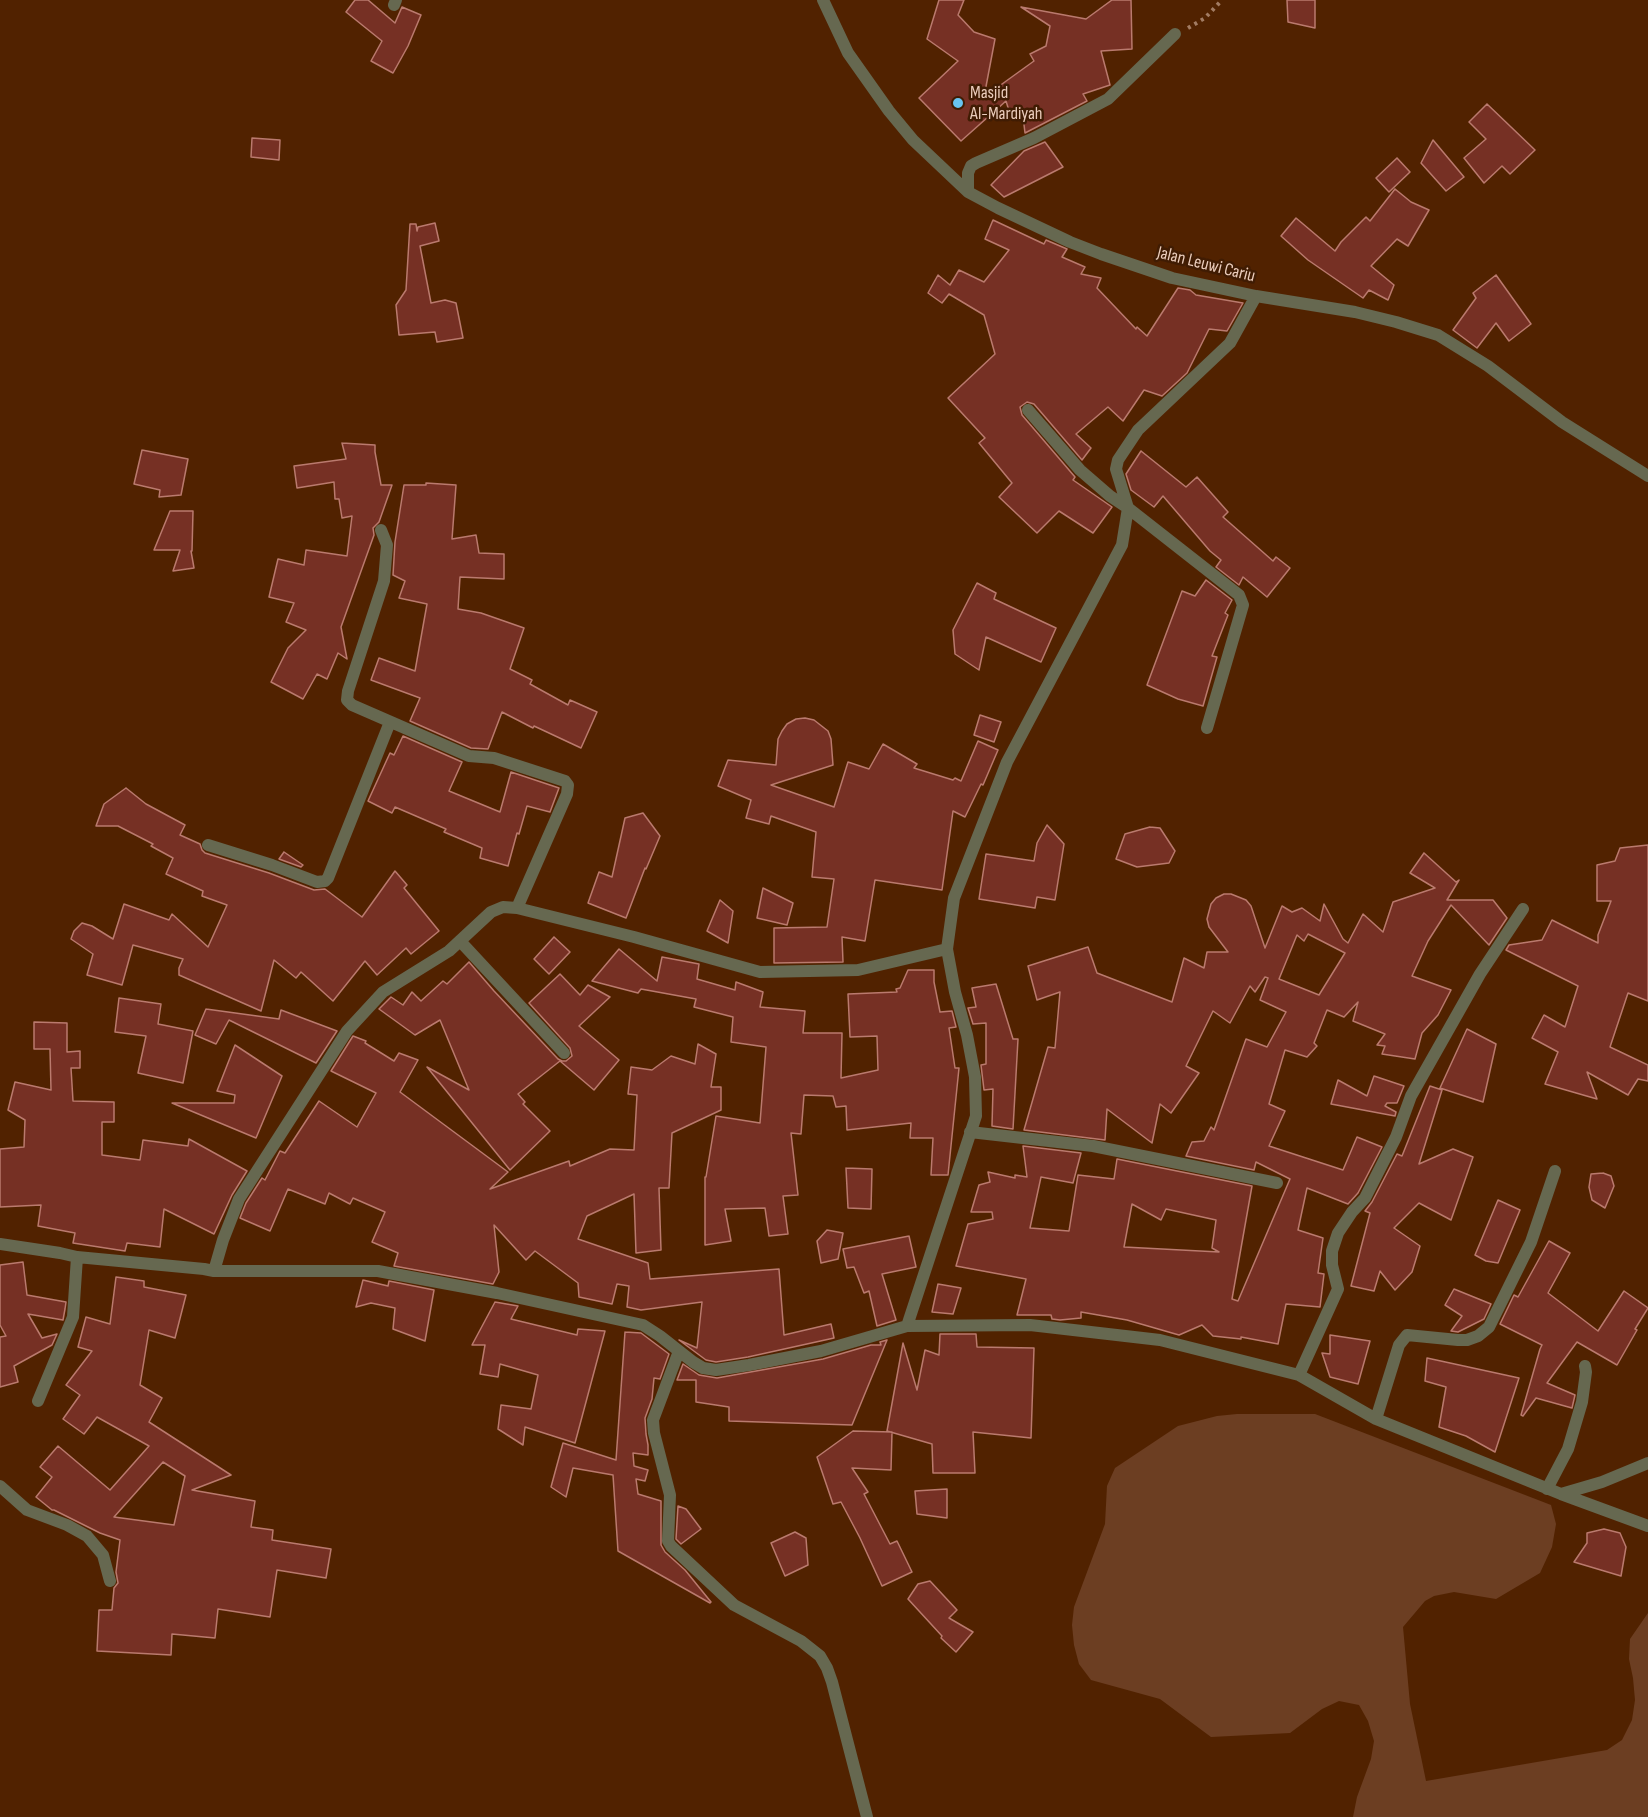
<!DOCTYPE html>
<html>
<head>
<meta charset="utf-8">
<style>
  body { margin:0 }
  canvas { display:block; background:#512200 }
</style>
</head>
<body>
<canvas width="1648" height="1817"></canvas>
<script>
const context = document.querySelector('canvas').getContext('2d');
context.lineJoin = 'round';
function fillPath(path, color) { context.fillStyle = color; context.fill(path, 'evenodd'); }
const shape = rows => new Path2D(rows.map(r => 'M' + r).join(''));
function stroke(path, color, width, dash) { context.strokeStyle = color; context.lineWidth = width; context.lineCap = dash ? 'butt' : 'round'; context.setLineDash(dash || []); context.stroke(path); }
function write(font, color, halo, rows, align = 'center') {
  context.font = font + ' "Sofia Sans Condensed",sans-serif'; context.lineWidth = 5; context.setLineDash([]); context.textBaseline = 'middle'; context.strokeStyle = halo; context.fillStyle = color; for (const [text, x, y, turn = 0] of rows) {
    context.save(); context.translate(x, y); context.rotate((+turn || 0) * Math.PI / 180); context.textAlign = isNaN(turn) ? turn : align; if (halo) context.strokeText(text, 0, 0); context.fillText(text, 0, 0); context.restore();
  }
}
const green = shape([
  [1237,1414,1315,1414,1551,1505,1556,1524,1552,1547,1540,1573,1496,1599,1454,1592,1434,1596,1425,1601,1403,1627,1410,1704,1426,1781,1607,1750,1622,1740,1632,1720,1635,1700,1633,1678,1629,1659,1630,1639,1648,1613,1648,1817,1353,1817,1357,1797,1371,1759,1374,1741,1368,1721,1359,1705,1339,1701,1322,1709,1290,1733,1211,1737,1160,1699,1091,1680,1079,1664,1074,1645,1072,1625,1074,1607,1105,1524,1107,1486,1115,1468,1178,1426,1217,1416]
]);
const building = shape([
  [355,0,368,0,395,23,402,7,421,15,408,46,393,73,371,61,382,41,346,12,355,0],
  [939,0,964,0,958,15,974,32,995,39,984,97,1034,61,1030,54,1046,46,1050,26,1021,7,1086,19,1112,0,1131,0,1132,49,1101,51,1110,85,1083,94,1087,101,1025,133,1022,108,1010,114,1006,101,961,141,919,98,958,61,927,39,939,0],
  [1287,0,1315,0,1315,28,1288,22,1287,0],
  [1487,104,1535,150,1510,174,1502,166,1484,183,1464,158,1486,139,1469,122,1487,104],
  [252,138,280,140,279,160,251,157,252,138],
  [1433,140,1464,177,1446,191,1421,163,1433,140],
  [1045,142,1063,167,1004,197,991,185,1024,151,1045,142],
  [1397,158,1410,172,1389,192,1376,178,1397,158],
  [1395,189,1411,202,1429,210,1408,246,1397,239,1371,266,1394,285,1388,300,1369,290,1363,298,1308,260,1281,236,1296,218,1335,251,1341,242,1366,217,1370,221,1395,189],
  [993,220,1044,244,1046,240,1067,249,1062,257,1085,267,1081,274,1101,278,1097,288,1136,329,1137,327,1147,336,1178,288,1190,290,1196,295,1243,303,1227,331,1209,329,1187,373,1162,396,1144,390,1123,421,1108,407,1076,434,1091,448,1082,460,1034,404,1027,402,1020,407,1022,415,1075,477,1073,480,1112,507,1093,533,1059,511,1037,533,999,497,1012,483,979,443,985,438,948,398,995,354,984,315,949,294,942,303,928,293,938,275,950,285,959,270,984,282,1009,250,985,239,993,220],
  [435,223,439,241,420,246,431,303,445,300,456,303,463,338,437,342,435,332,399,335,396,305,406,290,410,224,416,224,417,231,418,227,435,223],
  [1496,275,1531,324,1509,341,1496,323,1477,348,1453,330,1476,298,1473,293,1496,275],
  [342,443,375,445,375,452,381,485,392,485,379,522,373,528,374,535,341,627,347,659,338,653,327,679,317,674,303,699,271,682,288,648,306,630,286,622,294,603,269,597,278,559,304,565,306,550,347,556,352,516,342,518,339,499,335,499,334,482,297,488,294,466,346,459,342,443],
  [142,450,188,459,181,495,159,497,160,490,134,484,142,450],
  [1141,451,1186,487,1197,477,1228,512,1223,517,1273,561,1276,557,1290,568,1267,597,1243,577,1239,585,1216,567,1221,560,1210,551,1163,496,1154,507,1131,490,1126,474,1141,451],
  [426,483,456,485,452,539,476,535,479,553,504,554,504,579,460,577,458,609,481,613,524,628,510,669,532,680,530,684,568,705,570,700,597,712,581,748,534,726,533,728,502,712,488,749,471,748,410,721,420,698,371,680,379,658,415,671,427,604,399,598,405,581,393,575,395,542,404,485,426,485,426,483],
  [170,511,193,511,192,551,191,551,194,568,173,571,180,550,154,550,170,511],
  [1206,580,1232,600,1225,613,1228,615,1212,656,1217,657,1203,706,1178,699,1147,685,1182,591,1195,596,1206,580],
  [977,583,996,593,994,599,1056,628,1041,662,986,637,979,670,955,654,953,630,977,583],
  [980,715,1001,722,994,742,974,735,980,715],
  [805,718,814,720,828,731,831,739,833,765,771,785,834,807,848,762,869,769,883,744,917,764,914,768,953,780,955,778,961,781,978,741,998,750,983,785,981,784,965,817,953,811,942,890,875,880,865,941,842,937,843,962,774,963,774,928,827,927,834,879,812,877,816,832,771,816,769,824,746,818,751,800,718,786,728,760,776,765,778,739,782,731,787,724,796,719,805,718],
  [403,736,462,762,449,791,500,812,511,772,559,788,550,812,527,806,519,834,517,833,508,866,480,858,482,848,444,832,446,829,395,807,392,813,368,801,390,753,394,755,403,736],
  [126,788,146,804,185,825,180,835,200,844,202,850,205,853,269,873,314,890,325,889,362,917,395,871,407,885,404,888,439,931,411,954,406,948,377,975,365,961,333,1001,301,972,296,978,274,960,261,1011,179,975,179,968,183,959,133,945,122,985,87,975,93,954,71,939,74,931,82,923,92,926,113,939,124,904,169,920,172,914,208,947,227,905,202,896,203,891,166,874,173,858,151,846,153,844,118,826,96,826,104,804,126,788],
  [643,813,660,836,646,869,645,868,626,918,588,903,599,872,612,877,625,818,643,813],
  [1047,825,1064,844,1055,900,1037,897,1035,908,979,899,986,854,1034,861,1037,843,1047,825],
  [1150,827,1160,828,1175,851,1169,863,1137,867,1116,859,1125,834,1150,827],
  [1648,845,1648,1001,1628,993,1610,1047,1648,1065,1648,1081,1638,1079,1628,1095,1587,1072,1597,1099,1545,1084,1558,1052,1532,1038,1544,1015,1565,1027,1578,986,1506,950,1509,945,1542,940,1552,920,1598,943,1598,935,1611,901,1597,901,1597,865,1615,861,1620,848,1648,845],
  [284,852,303,865,301,867,279,859,284,852],
  [1424,853,1456,882,1459,880,1447,900,1493,900,1507,918,1489,945,1451,905,1428,941,1412,976,1451,990,1438,1015,1422,1033,1415,1059,1382,1054,1385,1046,1377,1045,1385,1034,1353,1021,1358,1002,1344,1017,1327,1010,1314,1043,1317,1046,1307,1057,1285,1050,1269,1104,1285,1111,1269,1146,1343,1170,1357,1137,1382,1147,1358,1193,1348,1204,1307,1188,1298,1230,1323,1238,1318,1273,1324,1274,1320,1307,1286,1304,1278,1344,1241,1337,1241,1339,1213,1336,1202,1325,1179,1335,1127,1320,1081,1312,1081,1318,1060,1320,1052,1319,1051,1315,1017,1315,1026,1279,956,1266,968,1224,993,1219,992,1212,971,1212,979,1185,990,1182,988,1172,1015,1178,1015,1175,1027,1177,1023,1146,1081,1153,1073,1183,1041,1177,1030,1228,1069,1231,1078,1175,1114,1179,1117,1159,1252,1186,1232,1299,1238,1301,1290,1179,1256,1162,1254,1170,1186,1156,1192,1142,1204,1141,1211,1127,1214,1130,1246,1039,1267,1047,1286,1012,1260,1000,1268,978,1265,977,1255,992,1250,986,1230,1023,1213,1011,1186,1066,1199,1073,1171,1113,1160,1104,1152,1143,1107,1109,1105,1140,1024,1130,1048,1047,1055,1048,1060,992,1037,1000,1028,966,1088,947,1097,973,1172,1002,1184,958,1204,968,1207,952,1228,952,1209,927,1207,919,1211,904,1216,898,1224,894,1231,894,1246,900,1251,906,1265,948,1282,906,1292,912,1302,908,1320,921,1324,904,1343,939,1348,943,1363,914,1383,932,1393,902,1435,888,1410,873,1424,853],
  [1308,934,1345,953,1319,995,1279,979,1297,935,1304,941,1308,934],
  [1132,1204,1161,1220,1166,1209,1216,1220,1212,1248,1219,1252,1124,1247,1132,1204],
  [763,888,793,903,787,925,757,918,763,888],
  [720,900,733,911,728,943,707,931,720,900],
  [554,937,570,952,549,974,534,959,554,937],
  [619,949,657,981,662,957,699,964,697,979,735,990,736,982,763,992,760,1007,805,1011,803,1033,842,1033,841,1078,878,1070,877,1036,850,1037,848,994,897,992,896,989,900,988,908,970,934,970,934,982,940,1012,952,1011,956,1027,949,1028,955,1068,959,1068,948,1175,931,1175,933,1138,910,1138,911,1123,847,1130,846,1106,836,1107,833,1096,804,1095,801,1134,791,1133,798,1195,783,1196,788,1234,769,1236,765,1208,725,1209,731,1241,705,1245,705,1177,706,1177,716,1116,760,1123,766,1047,731,1042,733,1017,694,1007,696,999,641,989,638,993,592,981,619,949],
  [469,962,494,991,558,1059,562,1061,566,1061,572,1056,570,1048,529,1003,560,974,580,995,588,985,610,997,579,1026,619,1060,594,1090,560,1061,518,1094,525,1102,523,1104,550,1131,510,1170,427,1067,469,1090,440,1020,415,1035,379,1009,391,997,403,1005,412,992,421,1001,443,981,447,984,469,962],
  [996,984,1013,1039,1018,1039,1013,1129,992,1126,993,1089,984,1090,981,1065,986,1064,986,1023,973,1024,968,1008,976,1007,972,988,996,984],
  [119,998,161,1004,158,1024,193,1031,183,1083,138,1073,146,1036,115,1032,119,998],
  [206,1009,279,1019,281,1010,337,1031,316,1063,229,1020,216,1044,195,1035,206,1009],
  [34,1022,67,1023,67,1052,80,1051,80,1068,71,1068,73,1101,114,1102,114,1122,102,1122,102,1155,140,1160,143,1140,188,1146,189,1139,247,1171,232,1195,214,1234,164,1209,160,1247,127,1243,125,1251,73,1243,75,1233,38,1226,41,1205,0,1207,0,1149,24,1147,25,1120,8,1110,15,1082,51,1090,50,1049,34,1049,34,1022],
  [1467,1029,1496,1044,1483,1102,1440,1088,1467,1029],
  [353,1036,366,1041,365,1043,394,1061,399,1053,418,1060,400,1092,508,1172,490,1189,569,1161,570,1166,610,1149,634,1150,637,1095,628,1094,631,1067,652,1070,671,1056,695,1064,698,1044,716,1054,711,1087,721,1087,721,1110,672,1133,669,1188,659,1188,661,1250,636,1253,634,1194,587,1216,578,1239,648,1263,650,1279,779,1269,784,1335,831,1324,834,1338,748,1357,716,1362,706,1360,679,1340,697,1348,702,1302,641,1310,627,1307,629,1286,617,1284,612,1304,579,1297,578,1283,535,1251,526,1260,494,1225,499,1272,493,1284,394,1266,398,1253,372,1242,385,1212,353,1198,350,1204,329,1193,325,1204,288,1189,270,1231,240,1218,246,1203,262,1178,265,1180,280,1151,285,1153,319,1101,357,1127,376,1093,331,1071,353,1036],
  [235,1045,282,1076,256,1138,172,1103,234,1103,235,1095,217,1091,235,1045],
  [1374,1076,1404,1086,1397,1103,1387,1103,1385,1106,1396,1112,1395,1116,1331,1104,1338,1080,1367,1096,1374,1076],
  [1430,1086,1442,1090,1419,1164,1453,1149,1473,1157,1451,1220,1419,1203,1394,1228,1420,1246,1412,1272,1395,1290,1380,1271,1374,1291,1351,1286,1370,1213,1365,1211,1372,1202,1397,1154,1402,1156,1430,1086],
  [846,1168,872,1169,871,1209,848,1208,846,1168],
  [1603,1173,1611,1176,1614,1186,1605,1208,1592,1200,1589,1187,1591,1174,1603,1173],
  [1498,1200,1520,1210,1498,1263,1486,1261,1475,1255,1498,1200],
  [827,1230,843,1233,838,1259,821,1263,817,1241,827,1230],
  [909,1236,916,1267,882,1274,896,1320,877,1326,869,1291,864,1293,854,1267,847,1268,843,1249,909,1236],
  [1549,1241,1570,1253,1548,1293,1598,1331,1624,1291,1648,1308,1635,1329,1637,1330,1617,1365,1577,1342,1547,1383,1575,1395,1572,1408,1536,1398,1523,1416,1521,1415,1540,1349,1542,1345,1500,1324,1514,1295,1518,1297,1549,1241],
  [23,1262,27,1295,66,1302,65,1309,63,1320,28,1314,42,1338,57,1334,52,1345,14,1366,18,1382,0,1387,0,1337,6,1336,0,1325,0,1265,23,1262],
  [116,1277,144,1281,144,1287,186,1295,175,1338,149,1330,140,1385,162,1398,149,1422,231,1475,192,1490,255,1501,251,1527,273,1530,272,1540,331,1549,326,1578,277,1570,270,1617,218,1609,215,1638,172,1634,171,1655,97,1651,99,1610,112,1610,114,1588,118,1583,116,1572,120,1540,100,1533,54,1510,52,1510,36,1497,52,1477,40,1467,58,1446,110,1490,149,1446,97,1417,84,1434,63,1419,80,1395,66,1385,92,1351,78,1347,86,1317,110,1324,116,1277],
  [163,1462,185,1476,174,1525,114,1517,163,1462],
  [363,1280,388,1286,389,1281,434,1290,425,1341,393,1329,395,1308,371,1303,356,1307,363,1280],
  [938,1284,961,1288,953,1314,932,1312,938,1284],
  [1454,1289,1491,1304,1484,1319,1458,1332,1451,1331,1462,1316,1445,1305,1454,1289],
  [495,1302,518,1306,511,1319,577,1335,578,1329,605,1331,575,1443,525,1427,523,1445,498,1429,501,1405,531,1409,538,1375,500,1364,498,1377,480,1374,485,1345,472,1345,495,1302],
  [625,1332,641,1333,669,1354,660,1379,654,1378,652,1399,645,1418,646,1434,648,1445,648,1455,633,1453,634,1466,648,1470,645,1481,636,1479,638,1494,661,1501,661,1545,665,1552,685,1570,711,1602,710,1603,618,1551,613,1475,573,1468,566,1497,551,1487,563,1443,616,1460,625,1332],
  [940,1334,976,1334,977,1347,1034,1348,1031,1438,973,1432,975,1473,933,1473,932,1444,887,1431,903,1343,917,1390,925,1350,939,1355,940,1334],
  [1330,1335,1370,1341,1358,1384,1330,1377,1322,1353,1330,1354,1330,1335],
  [887,1340,852,1425,729,1421,729,1407,696,1402,696,1380,677,1380,683,1364,699,1375,717,1378,823,1359,871,1345,881,1345,880,1342,887,1340],
  [1427,1358,1519,1378,1495,1452,1466,1436,1439,1427,1446,1387,1425,1381,1427,1358],
  [853,1431,892,1432,891,1470,852,1468,868,1492,864,1494,890,1544,897,1541,912,1572,882,1586,860,1538,841,1502,833,1504,817,1457,853,1431],
  [947,1489,947,1518,917,1514,915,1491,947,1489],
  [678,1506,686,1509,701,1529,681,1544,676,1539,678,1506],
  [1604,1529,1620,1533,1626,1547,1621,1576,1574,1562,1587,1543,1587,1533,1604,1529],
  [795,1532,806,1538,808,1565,785,1576,771,1543,795,1532],
  [930,1581,957,1610,949,1618,973,1632,956,1652,941,1638,942,1636,908,1599,918,1584,930,1581]
]);
const path = shape([
  [1188,28,1205,18,1222,0]
]);
const minor = shape([
  [823,0,848,53,889,111,913,140,968,192,998,208,1070,242,1101,254,1172,278,1256,296,1355,312,1396,322,1438,335,1488,366,1562,422,1648,476],
  [394,5,396,0],
  [968,192,968,173,971,166,976,163,1034,138,1108,99,1175,34],
  [1028,410,1080,470,1110,496,1128,508,1239,595,1243,605,1207,728],
  [381,530,387,545,384,581,348,691,347,700,352,705,469,756,494,758,565,781,568,785,567,794,517,908],
  [208,845,272,865,317,882,325,881,328,878,390,722],
  [460,941,564,1053],
  [970,1132,1093,1146,1277,1183],
  [0,1244,60,1253,77,1257,204,1269,214,1271,378,1271,497,1293,643,1325,660,1336,693,1362,703,1368,716,1370,749,1365,821,1351,907,1326,1030,1325,1160,1340,1299,1375,1376,1419,1561,1494,1648,1526],
  [214,1271,223,1240,239,1199,347,1031,383,992,449,951,491,912,503,907,517,908,634,937,760,972,858,970,947,949],
  [907,1326,976,1116,975,1077,967,1035,955,992,947,949,954,898,1007,762,1122,545,1128,508,1116,469,1118,460,1138,430,1230,343,1256,296],
  [679,1351,653,1420,654,1433,670,1495,668,1541,671,1546,734,1605,801,1641,820,1656,827,1668,832,1682,867,1817],
  [1299,1375,1338,1289,1332,1265,1332,1251,1338,1233,1352,1212,1365,1198,1396,1137,1411,1096,1480,974,1523,909],
  [38,1401,73,1317,77,1257],
  [1376,1419,1399,1345,1407,1335,1458,1340,1467,1340,1478,1336,1489,1327,1531,1242,1555,1171],
  [0,1486,27,1510,67,1525,87,1536,103,1555,110,1581],
  [1547,1489,1568,1449,1582,1402,1586,1372,1585,1366],
  [1561,1494,1602,1482,1648,1463]
]);
const markers = [
  [958,103,6,"#68c4f0"]
];
const poiNames = [
  ["Masjid",970,93],
  ["Al-Mardiyah",970,114]
];
const streetNames = [
  ["Jalan Leuwi Cariu",1206,265,14]
];
fillPath(green, '#6c3e22');
fillPath(building, '#763024');
stroke(building, '#ba7a6e', 1.5);
stroke(path, '#a27c63', 4, [3, 4.5]);
stroke(minor, '#666850', 12);
for (const [x, y, r, color] of markers) { const dot = new Path2D(); dot.arc(x, y, r, 0, 2 * Math.PI); context.fillStyle = color; context.fill(dot); stroke(dot, '#401c03', 2); }
write('18px', '#eaccbb', '#401c03', poiNames, 'left');
write('18px', '#eaccbb', '#401c03', streetNames);
</script>
</body>
</html>
